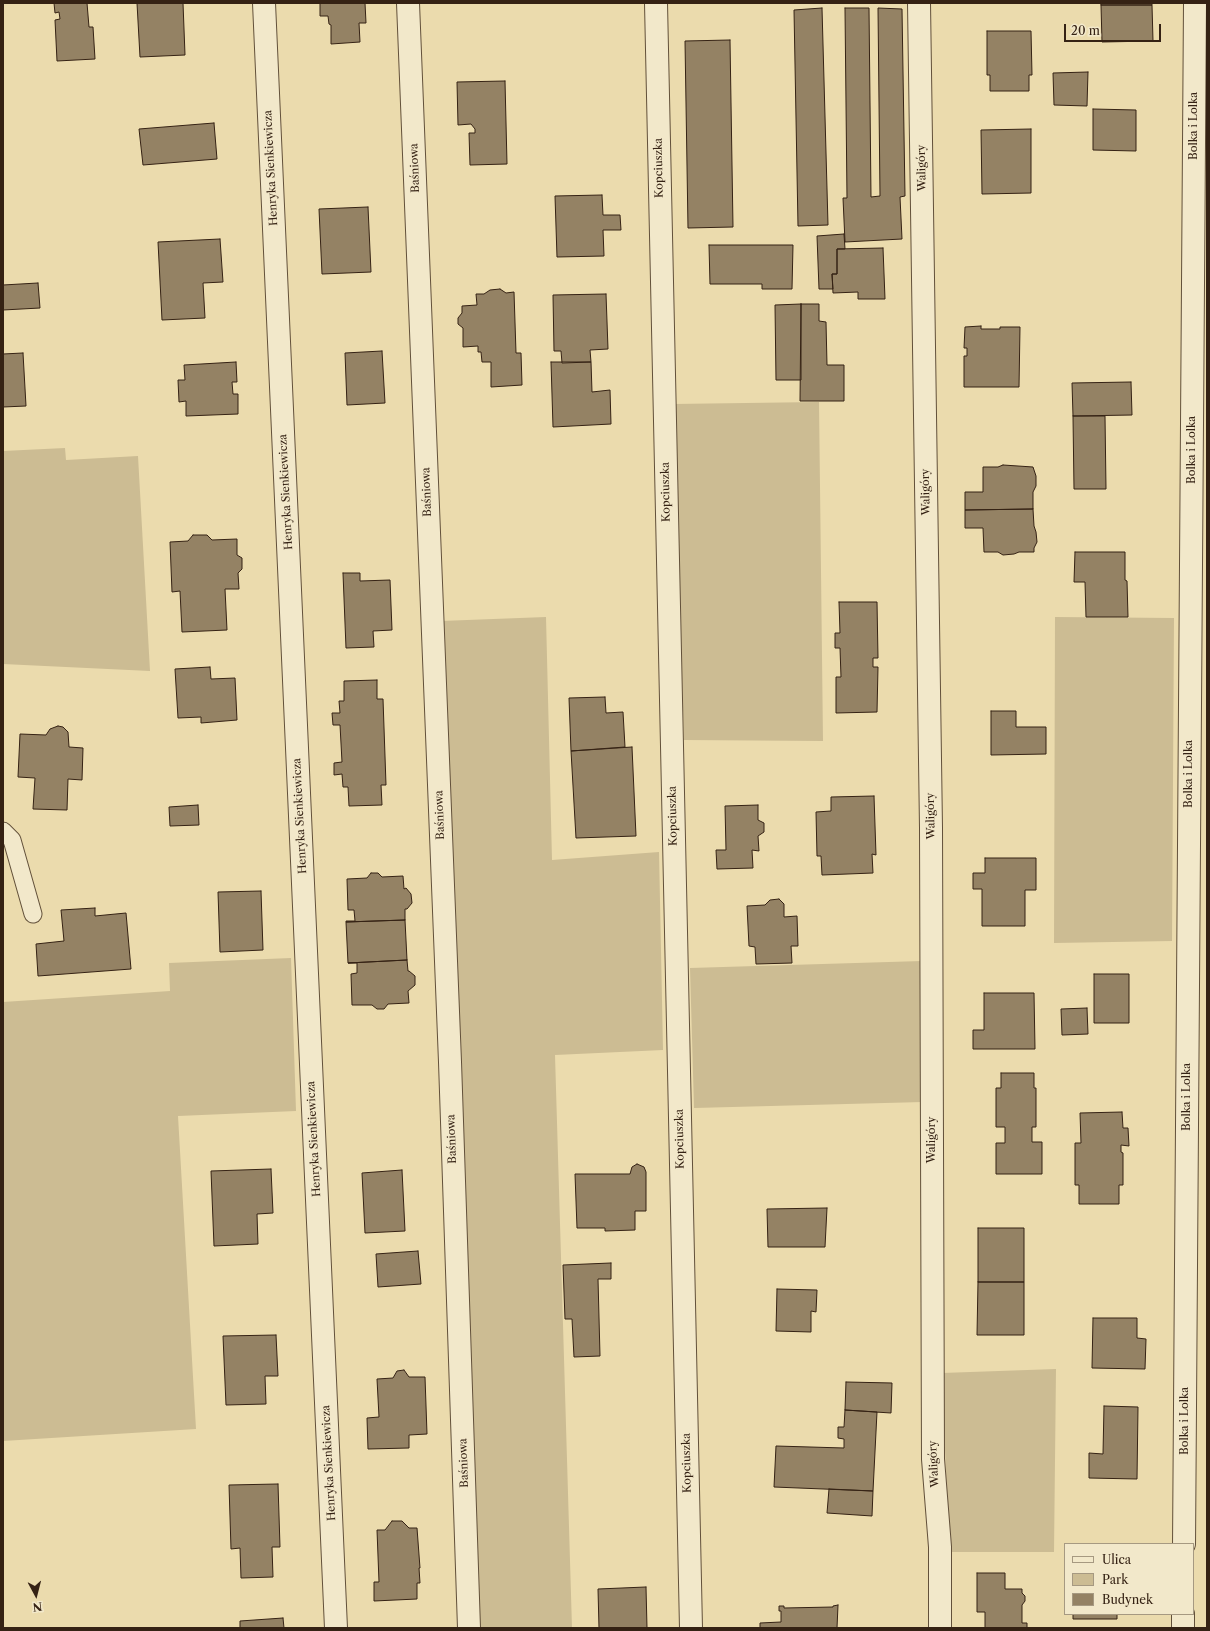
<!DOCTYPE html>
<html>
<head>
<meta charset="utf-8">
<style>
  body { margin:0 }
  #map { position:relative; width:1210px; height:1631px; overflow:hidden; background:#ebdbad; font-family:"Libre Caslon Text",serif }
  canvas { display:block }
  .frame { position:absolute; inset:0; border:4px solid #352214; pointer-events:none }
  .legend { position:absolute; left:1064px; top:1543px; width:130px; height:72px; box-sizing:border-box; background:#f2e8ca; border:1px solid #a69981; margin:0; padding:5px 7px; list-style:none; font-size:12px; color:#352214 }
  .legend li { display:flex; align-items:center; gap:8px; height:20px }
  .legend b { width:20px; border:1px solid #a69981 }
  .north { position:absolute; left:16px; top:1575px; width:40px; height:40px; -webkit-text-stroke:3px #f2e8ca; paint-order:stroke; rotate:173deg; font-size:11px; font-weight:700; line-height:16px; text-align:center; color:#352214 }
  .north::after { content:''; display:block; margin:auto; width:14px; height:18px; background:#352214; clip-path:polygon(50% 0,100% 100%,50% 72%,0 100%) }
  .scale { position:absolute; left:1064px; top:24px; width:97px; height:18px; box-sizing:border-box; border:2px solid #352214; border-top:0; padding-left:5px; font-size:12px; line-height:14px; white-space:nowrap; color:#352214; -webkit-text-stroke:3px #f2e8ca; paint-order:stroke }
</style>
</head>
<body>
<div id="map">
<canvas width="1210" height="1631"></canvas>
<div class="frame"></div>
<ul class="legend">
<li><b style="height:5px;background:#f2e8ca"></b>Ulica</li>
<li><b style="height:11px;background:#ccbc93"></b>Park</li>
<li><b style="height:11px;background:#948264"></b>Budynek</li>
</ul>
<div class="north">N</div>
<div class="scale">20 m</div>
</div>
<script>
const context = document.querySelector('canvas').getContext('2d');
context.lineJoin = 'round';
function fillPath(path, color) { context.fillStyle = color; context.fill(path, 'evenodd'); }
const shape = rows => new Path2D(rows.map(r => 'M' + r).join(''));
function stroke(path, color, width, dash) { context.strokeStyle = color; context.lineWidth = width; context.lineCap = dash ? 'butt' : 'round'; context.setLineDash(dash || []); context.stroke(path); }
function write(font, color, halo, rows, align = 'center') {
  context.font = font + ' "Libre Caslon Text",serif'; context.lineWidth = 4; context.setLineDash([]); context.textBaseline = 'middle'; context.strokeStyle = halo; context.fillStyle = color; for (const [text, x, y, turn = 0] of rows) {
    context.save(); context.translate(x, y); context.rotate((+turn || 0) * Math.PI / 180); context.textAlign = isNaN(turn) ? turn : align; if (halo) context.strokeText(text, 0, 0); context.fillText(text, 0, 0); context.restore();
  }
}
const green = shape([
  [819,402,823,741,684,740,673,404],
  [65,448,66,460,138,456,150,671,3,664,3,451],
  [546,617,552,860,659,852,663,1050,555,1055,572,1628,478,1628,441,621],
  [1055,617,1174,618,1172,941,1054,943],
  [291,958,296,1111,178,1116,196,1429,3,1441,3,1002,170,991,169,963],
  [922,961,923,1102,694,1108,690,968],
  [1056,1369,1054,1552,949,1552,942,1373]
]);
const building = shape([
  [54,3,87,3,89,27,93,27,95,59,57,61,55,20,60,19,59,12,55,13,54,3],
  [137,3,183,3,185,55,140,57,137,3],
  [320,3,365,3,366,23,359,23,360,42,331,44,331,25,329,24,328,16,320,16,320,3],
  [1101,3,1152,3,1152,5,1101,5,1101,3],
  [1101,5,1152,5,1153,41,1102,42,1101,5],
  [822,8,828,225,798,226,794,10,822,8],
  [845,8,869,8,871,197,880,196,878,8,902,9,905,196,900,197,902,239,845,242,843,198,847,198,845,8],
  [987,31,1031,31,1032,75,1029,75,1029,91,990,91,990,75,987,75,987,31],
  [730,40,733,227,688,228,685,41,730,40],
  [1088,72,1087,106,1054,105,1053,73,1088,72],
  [505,81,507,164,470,165,469,133,475,133,475,129,471,124,458,125,457,82,505,81],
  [1093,109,1136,110,1136,151,1093,150,1093,109],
  [214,123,217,159,143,165,139,129,214,123],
  [1031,129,1031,193,982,194,981,130,1031,129],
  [602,195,603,215,620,215,621,230,603,230,604,256,557,257,555,196,602,195],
  [368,207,371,272,322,274,319,209,368,207],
  [844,234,845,249,837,249,837,274,832,274,833,289,819,289,817,236,844,234],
  [220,239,223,282,203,283,205,318,162,320,158,242,220,239],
  [709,245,793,245,792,289,762,289,762,284,710,284,709,245],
  [883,248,885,299,858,299,858,292,833,293,832,274,837,274,837,249,883,248],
  [38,283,40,308,3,310,3,285,38,283],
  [500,289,506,293,514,292,516,353,521,353,522,385,491,387,491,362,482,362,481,352,478,352,478,346,463,347,463,328,458,324,458,318,462,313,462,306,477,305,476,294,484,294,490,290,500,289],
  [606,294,608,349,590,350,591,362,562,363,561,351,554,351,553,295,606,294],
  [801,304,801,380,776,380,775,305,801,304],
  [801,304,819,304,819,321,826,322,827,365,844,365,844,401,800,401,801,304],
  [981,326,981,329,1000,329,1000,327,1020,327,1019,387,964,387,964,356,967,356,967,348,964,348,965,327,981,326],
  [382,351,385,403,347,405,345,353,382,351],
  [23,353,26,406,3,407,3,354,23,353],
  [236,362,237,382,232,382,233,394,238,394,238,414,186,416,186,401,179,402,178,380,185,380,184,365,236,362],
  [551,362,591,362,592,392,610,390,611,424,553,427,551,362],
  [1131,382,1132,415,1073,416,1072,383,1131,382],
  [1073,416,1105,416,1106,489,1074,489,1073,416],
  [1003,465,1033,467,1036,476,1036,486,1033,492,1033,509,965,510,965,492,983,492,983,467,998,467,1003,465],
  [1033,509,1034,526,1036,532,1037,542,1034,548,1034,552,1019,552,1014,554,1003,555,998,552,984,552,983,528,965,528,965,510,1033,509],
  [193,535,207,535,212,540,237,539,237,555,242,558,242,569,238,573,239,589,225,589,227,630,182,632,180,591,172,592,170,542,188,541,193,535],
  [1075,552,1125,552,1125,580,1127,581,1128,617,1086,617,1085,582,1074,582,1075,552],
  [343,573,360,573,360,581,390,580,392,630,373,631,374,647,346,648,343,573],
  [839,602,877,602,878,658,873,658,873,667,878,667,877,712,836,713,836,677,841,677,840,648,835,648,835,633,840,633,839,602],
  [210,667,211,679,235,678,237,720,201,723,201,717,178,718,175,669,210,667],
  [377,680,377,699,383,699,386,785,381,785,382,805,349,806,348,787,343,787,342,774,334,775,334,763,342,762,340,725,333,725,332,713,340,713,339,701,344,701,344,681,377,680],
  [605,697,606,713,623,712,625,747,571,751,569,698,605,697],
  [991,711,1016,711,1016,727,1046,727,1046,754,991,755,991,711],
  [58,726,63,727,68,732,69,747,83,748,82,780,68,779,67,810,33,809,35,778,18,777,20,734,46,735,50,729,58,726],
  [632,747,636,836,576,838,571,751,632,747],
  [874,796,876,855,872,854,873,873,822,875,821,856,817,856,816,812,831,811,831,797,874,796],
  [198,805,199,825,170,826,169,807,198,805],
  [758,805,758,820,764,823,764,832,758,836,759,851,752,850,753,868,717,869,716,850,726,850,725,806,758,805],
  [985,858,1036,858,1036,890,1025,890,1025,926,982,926,982,889,973,889,973,873,985,873,985,858],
  [371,873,378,873,382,877,403,876,404,889,406,888,411,894,412,903,407,909,405,909,405,920,346,922,346,921,355,921,354,910,348,910,347,879,367,878,371,873],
  [261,891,263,950,220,952,218,892,261,891],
  [779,899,784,904,784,917,797,916,798,946,791,946,792,963,756,964,755,947,749,946,747,906,765,905,770,900,779,899],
  [95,908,95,916,126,913,131,969,38,976,36,944,64,941,61,910,95,908],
  [405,920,407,960,348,963,346,922,405,920],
  [407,960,408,971,409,971,415,976,415,985,408,991,409,1003,388,1004,384,1009,377,1009,372,1005,352,1005,351,974,357,973,357,963,348,963,407,960],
  [1094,974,1129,974,1129,1023,1094,1023,1094,974],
  [984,993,1034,993,1035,1049,973,1049,973,1030,984,1030,984,993],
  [1087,1008,1088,1034,1062,1035,1061,1009,1087,1008],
  [1001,1073,1034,1073,1034,1088,1036,1088,1036,1127,1032,1127,1032,1142,1042,1142,1042,1174,996,1174,996,1143,1005,1143,1005,1127,996,1127,996,1088,1001,1088,1001,1073],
  [1122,1112,1123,1128,1128,1128,1129,1146,1121,1145,1121,1152,1123,1153,1123,1185,1119,1185,1119,1204,1079,1204,1079,1185,1075,1185,1075,1143,1081,1143,1080,1113,1122,1112],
  [637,1164,644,1167,646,1172,646,1211,635,1211,635,1230,605,1231,605,1228,577,1228,575,1174,630,1174,632,1167,637,1164],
  [271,1169,273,1213,257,1214,258,1244,214,1246,211,1171,271,1169],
  [402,1170,405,1231,365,1233,362,1173,402,1170],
  [827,1208,825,1247,768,1247,767,1209,827,1208],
  [978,1228,1024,1228,1024,1282,978,1282,978,1228],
  [418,1251,421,1284,378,1287,376,1254,418,1251],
  [611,1263,611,1279,598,1279,600,1356,574,1357,572,1319,565,1319,563,1265,611,1263],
  [978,1282,1024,1282,1024,1335,977,1335,978,1282],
  [777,1289,817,1290,816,1312,811,1311,811,1332,776,1331,777,1289],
  [1093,1318,1137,1318,1137,1338,1146,1339,1145,1369,1092,1368,1093,1318],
  [276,1335,278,1376,265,1376,266,1404,226,1405,223,1336,276,1335],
  [404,1370,409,1377,425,1377,427,1434,409,1435,409,1448,368,1449,367,1418,379,1417,377,1379,393,1378,397,1371,404,1370],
  [846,1382,892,1383,891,1413,845,1410,846,1382],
  [1104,1406,1138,1407,1137,1479,1089,1478,1089,1453,1103,1454,1104,1406],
  [845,1410,877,1412,873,1491,774,1487,776,1446,844,1448,844,1439,838,1438,838,1427,844,1427,845,1410],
  [278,1484,280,1547,272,1547,273,1577,241,1578,240,1548,231,1549,229,1485,278,1484],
  [829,1489,873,1491,872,1516,827,1513,829,1489],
  [392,1521,402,1521,409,1528,417,1528,420,1568,419,1568,420,1583,417,1583,417,1599,374,1601,374,1582,379,1582,377,1530,385,1530,392,1521],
  [977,1573,1005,1573,1005,1589,1022,1589,1022,1593,1025,1596,1025,1601,1022,1605,1022,1623,1027,1623,1027,1628,985,1628,985,1612,977,1612,977,1573],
  [646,1587,647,1628,599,1628,598,1589,646,1587],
  [838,1605,837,1628,760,1628,760,1623,781,1622,781,1611,779,1611,779,1606,784,1606,784,1608,833,1607,833,1606,838,1605],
  [1073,1614,1117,1614,1117,1619,1073,1619,1073,1614],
  [283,1618,284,1628,240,1628,240,1621,283,1618]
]);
const lane = shape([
  [3,831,12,840,33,914]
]);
const street = shape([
  [264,3,336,1628],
  [408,3,450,1062,469,1628],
  [656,3,691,1628],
  [919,3,931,828,933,1459,940,1547,940,1628],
  [1184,1544,1195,3],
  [1183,1628,1183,1614]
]);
const streetNames = [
  ["Bolka i Lolka",1194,126,-90],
  ["Henryka Sienkiewicza",271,168,-93],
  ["Baśniowa",415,168,-92],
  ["Kopciuszka",659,168,-91],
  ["Waligóry",922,168,-91],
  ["Bolka i Lolka",1192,450,-90],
  ["Henryka Sienkiewicza",286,492,-93],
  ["Baśniowa",427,492,-92],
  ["Kopciuszka",666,492,-91],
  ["Waligóry",926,492,-91],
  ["Bolka i Lolka",1189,774,-90],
  ["Baśniowa",440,815,-92],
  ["Henryka Sienkiewicza",300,816,-93],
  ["Kopciuszka",673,816,-91],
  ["Waligóry",931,816,-91],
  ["Bolka i Lolka",1187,1097,-90],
  ["Henryka Sienkiewicza",314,1139,-93],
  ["Baśniowa",452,1139,-92],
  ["Kopciuszka",680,1139,-91],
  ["Waligóry",932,1140,-90],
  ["Bolka i Lolka",1185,1421,-90],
  ["Henryka Sienkiewicza",329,1463,-93],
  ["Baśniowa",464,1463,-92],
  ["Kopciuszka",687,1463,-91],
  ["Waligóry",934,1464,-93]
];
fillPath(green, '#ccbc93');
fillPath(building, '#948264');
stroke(building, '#352214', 1);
stroke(lane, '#62503a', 19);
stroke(street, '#62503a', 24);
stroke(lane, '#f2e8ca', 17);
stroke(street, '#f2e8ca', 22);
write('11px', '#352214', '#f2e8ca', streetNames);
</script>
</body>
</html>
